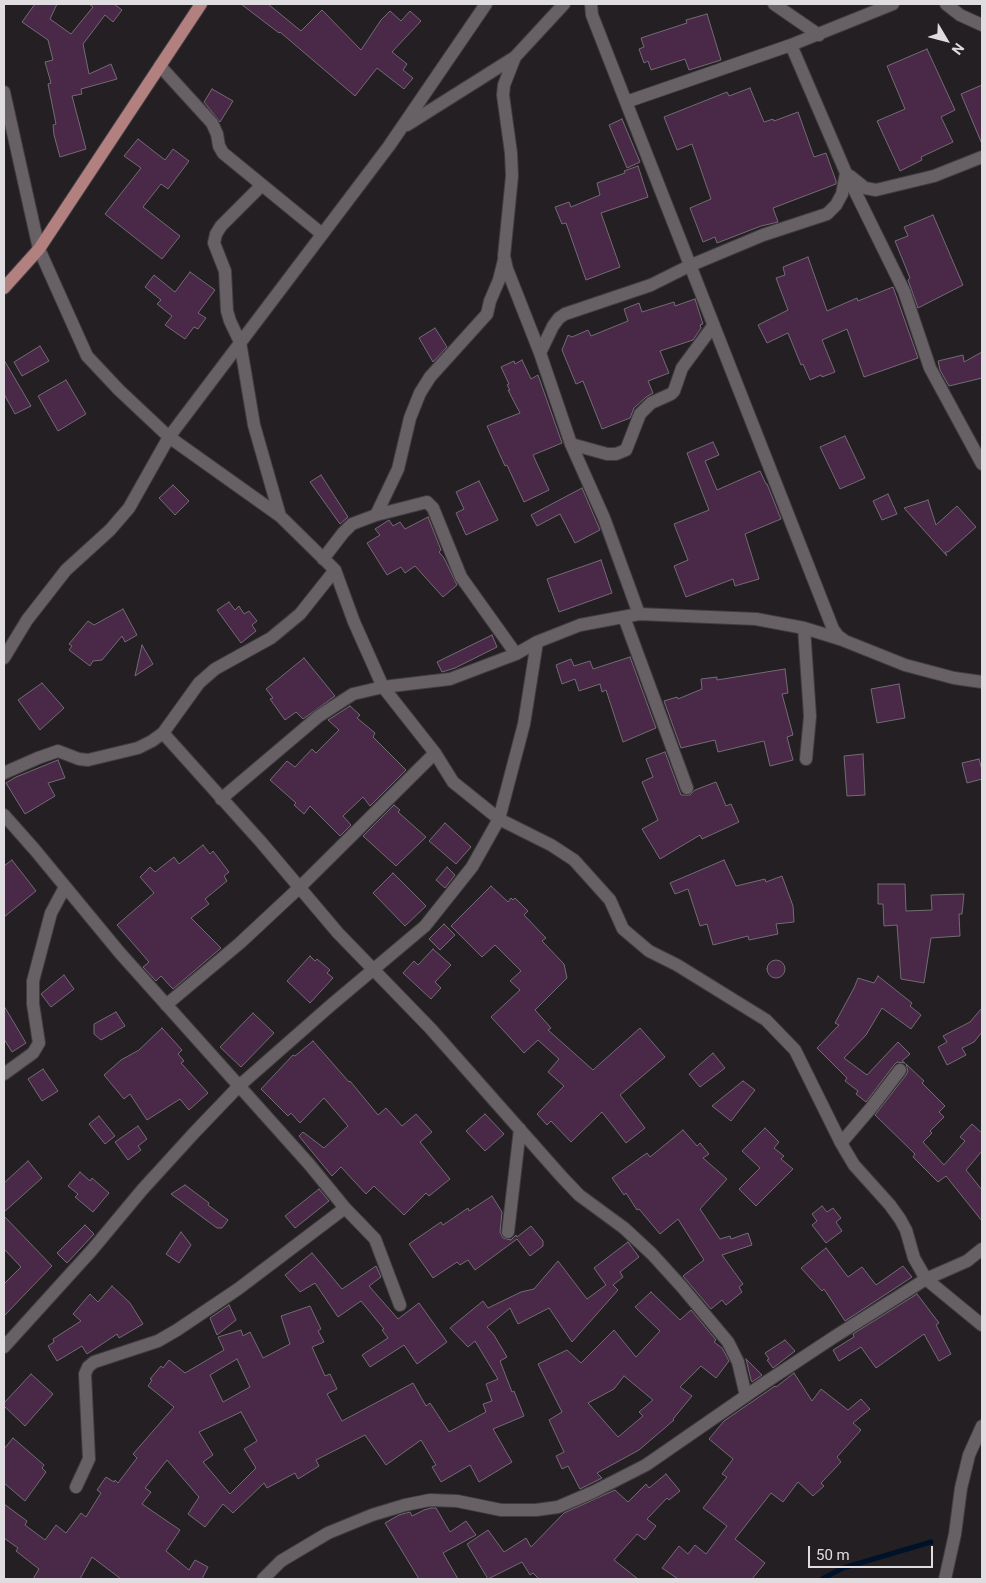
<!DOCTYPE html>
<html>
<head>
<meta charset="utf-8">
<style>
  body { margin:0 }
  #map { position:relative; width:986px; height:1583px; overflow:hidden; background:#241f23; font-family:Roboto,sans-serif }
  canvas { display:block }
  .frame { position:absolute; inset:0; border:5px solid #e0dde0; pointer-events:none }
  .north { position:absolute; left:921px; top:15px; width:50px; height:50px; -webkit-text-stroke:4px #241f23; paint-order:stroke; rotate:127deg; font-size:14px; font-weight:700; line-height:20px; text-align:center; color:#e0dde0 }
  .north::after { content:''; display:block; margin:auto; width:18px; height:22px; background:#e0dde0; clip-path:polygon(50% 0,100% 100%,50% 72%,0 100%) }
  .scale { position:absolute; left:808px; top:1546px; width:125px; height:22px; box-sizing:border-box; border:2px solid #e0dde0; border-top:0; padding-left:6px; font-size:15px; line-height:18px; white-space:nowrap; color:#e0dde0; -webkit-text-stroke:4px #241f23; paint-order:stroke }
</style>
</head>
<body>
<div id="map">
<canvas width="986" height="1583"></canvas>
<div class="frame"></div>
<div class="north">N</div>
<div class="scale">50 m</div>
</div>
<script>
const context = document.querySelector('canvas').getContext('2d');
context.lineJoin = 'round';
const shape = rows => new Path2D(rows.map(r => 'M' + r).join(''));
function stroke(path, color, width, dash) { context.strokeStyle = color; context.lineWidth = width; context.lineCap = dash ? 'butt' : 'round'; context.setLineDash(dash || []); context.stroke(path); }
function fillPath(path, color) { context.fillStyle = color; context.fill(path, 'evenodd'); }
const stream = shape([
  [822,1579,843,1568,931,1542]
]);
const building = shape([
  [35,4,57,4,50,19,71,34,93,7,89,4,114,4,122,10,113,22,105,15,83,44,89,74,111,64,117,79,81,89,82,94,72,96,86,149,60,157,54,135,53,125,56,124,48,84,51,83,45,62,53,60,48,40,22,22,35,4],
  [241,4,268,4,301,31,322,10,361,50,381,20,390,11,401,21,410,11,421,21,392,52,407,64,403,70,413,78,404,89,377,68,355,96,280,32,279,33,241,4],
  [707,14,721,60,689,70,685,59,651,70,648,61,644,63,639,49,644,47,641,38,687,23,686,20,707,14],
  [927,49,955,110,941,117,953,142,921,157,922,160,900,171,877,121,905,109,887,66,927,49],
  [982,85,982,144,961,94,982,85],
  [750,88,764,122,773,119,774,121,798,112,814,157,826,153,836,181,836,184,773,208,778,222,761,226,717,243,715,237,703,242,690,208,711,199,692,144,677,150,664,117,727,92,729,96,750,88],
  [212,89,233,101,220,122,204,102,212,89],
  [622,119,640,162,627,168,609,125,622,119],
  [138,139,165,160,173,149,189,161,168,189,161,184,143,207,180,236,162,259,105,214,141,168,124,156,138,139],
  [638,166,648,197,601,213,620,267,586,280,566,223,562,224,555,207,569,202,571,207,600,195,597,183,625,173,624,171,638,166],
  [933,215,963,285,918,308,908,280,910,278,895,241,908,236,904,227,933,215],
  [808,257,827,311,857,298,858,301,893,287,918,358,864,377,847,329,822,340,835,372,822,377,821,375,810,380,803,364,801,365,788,333,767,343,758,325,788,310,776,278,785,275,783,267,808,257],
  [190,272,215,290,198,313,206,318,198,329,194,327,185,339,165,325,172,316,157,304,161,300,145,287,154,275,175,292,190,272],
  [695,299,703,324,700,325,701,328,693,340,660,351,669,373,648,381,653,393,646,397,634,408,630,418,602,429,583,381,576,384,562,350,568,335,572,337,588,330,591,336,628,321,624,309,639,303,642,312,674,302,675,306,695,299],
  [435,328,447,347,433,362,419,338,435,328],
  [40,346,49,361,22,376,14,362,40,346],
  [982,352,982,378,949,386,940,370,938,361,963,355,964,362,982,352],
  [4,360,31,406,15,414,4,394,4,360],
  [522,360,531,379,538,375,562,443,533,455,549,490,524,502,507,465,505,466,487,426,520,413,508,390,510,390,507,385,509,384,501,367,514,361,515,364,522,360],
  [66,380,86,414,58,431,38,396,66,380],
  [845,436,865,478,840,489,820,447,845,436],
  [713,442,719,455,705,461,717,490,760,471,766,484,767,484,781,519,745,534,759,579,735,586,733,579,686,597,674,566,688,560,674,524,709,510,687,453,713,442],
  [321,475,348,517,340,524,310,482,321,475],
  [479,481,498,520,466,535,456,513,464,509,456,492,479,481],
  [173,485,189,501,175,515,159,498,173,485],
  [582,488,600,530,575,543,560,514,537,526,531,515,582,488],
  [888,494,897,514,882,520,873,501,888,494],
  [928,500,936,525,957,506,976,527,948,552,945,552,947,556,904,508,928,500],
  [428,517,441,550,439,552,444,558,457,585,443,597,415,566,405,573,401,567,387,575,367,543,380,535,375,529,389,520,393,526,400,522,405,529,428,517],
  [601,560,612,593,559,612,547,579,601,560],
  [229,602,235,610,239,606,244,614,249,611,257,621,252,625,256,631,241,643,217,610,229,602],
  [123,609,137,635,125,642,122,636,102,660,93,661,90,666,69,650,72,646,69,644,88,621,94,625,123,609],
  [492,635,497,647,455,668,442,672,437,662,492,635],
  [142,645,153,664,135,676,142,645],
  [630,657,656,728,623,742,606,690,602,692,600,684,579,691,575,679,562,684,556,665,571,659,574,666,590,661,593,669,630,657],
  [304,658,335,696,303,719,296,712,285,720,270,699,273,698,266,689,304,658],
  [785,669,788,693,782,694,793,735,787,737,793,760,770,766,764,741,718,752,715,740,681,748,664,701,677,697,678,699,702,689,701,679,717,677,717,680,785,669],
  [42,683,64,708,40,730,18,700,42,683],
  [899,684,905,718,877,723,871,689,899,684],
  [350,706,360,715,357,718,375,733,373,737,406,770,370,806,363,797,343,816,351,825,340,836,310,806,304,814,294,805,296,803,270,780,287,761,295,767,312,749,316,753,339,730,328,720,350,706],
  [665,752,681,795,690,795,695,790,716,782,726,806,731,804,739,822,702,839,700,835,660,859,642,829,658,820,642,782,653,777,646,759,665,752],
  [863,754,865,795,847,796,844,756,863,754],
  [979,759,982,770,982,779,967,783,962,763,979,759],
  [58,760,65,778,48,783,55,796,25,814,6,783,16,777,58,760],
  [394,805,400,810,398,812,426,837,396,866,363,836,394,805],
  [445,823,471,847,456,864,429,841,445,823],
  [203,845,210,854,213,851,229,872,224,876,227,881,205,899,209,904,191,918,221,948,173,989,161,976,156,981,143,967,149,962,117,925,154,893,140,877,150,867,155,872,174,857,179,864,203,845],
  [12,860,36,891,4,917,4,866,12,860],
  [724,860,736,886,765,879,766,882,782,876,793,906,794,922,776,924,778,934,749,940,748,936,713,945,707,924,700,926,688,889,675,894,670,883,724,860],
  [447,867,455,875,445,888,436,880,447,867],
  [393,873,426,906,405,926,373,893,393,873],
  [878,884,905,884,906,911,932,910,931,895,964,894,962,914,959,914,960,936,931,938,924,983,901,979,897,925,884,926,883,904,878,904,878,884],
  [491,886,508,902,511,898,513,900,515,898,528,911,524,915,546,938,542,941,564,964,567,978,535,1010,551,1028,548,1030,593,1070,640,1028,665,1057,620,1095,645,1128,626,1143,602,1112,571,1142,551,1121,547,1125,537,1114,564,1086,548,1072,559,1059,538,1040,524,1053,491,1017,520,990,510,981,521,971,495,945,482,957,451,926,491,886],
  [444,924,455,935,440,950,429,939,444,924],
  [433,949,451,965,435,982,441,988,431,999,403,973,414,961,418,965,433,949],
  [310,956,315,961,317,959,330,970,327,973,333,978,310,1003,287,981,310,956],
  '767 969a9 9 0 1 1 18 0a9 9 0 1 1-18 0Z',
  [64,975,74,989,51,1007,41,994,64,975],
  [878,976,912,1003,910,1006,921,1015,911,1029,882,1008,866,1035,844,1058,867,1075,898,1042,910,1054,902,1061,905,1063,897,1062,894,1065,866,1102,856,1094,858,1091,845,1081,847,1078,817,1048,839,1025,835,1023,854,988,858,978,874,983,878,976],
  [4,1006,26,1043,12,1052,4,1039,4,1006],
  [982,1008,982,1032,974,1042,962,1048,966,1055,947,1065,938,1047,947,1042,943,1036,970,1022,982,1008],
  [116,1012,125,1026,101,1040,94,1034,94,1024,116,1012],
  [253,1013,274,1033,241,1067,220,1047,253,1013],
  [162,1028,182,1050,178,1054,184,1061,181,1063,208,1093,189,1110,180,1099,147,1120,130,1094,124,1099,104,1075,121,1060,139,1050,162,1028],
  [313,1041,349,1082,350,1081,378,1115,386,1108,402,1126,416,1114,432,1132,420,1142,450,1179,429,1196,426,1193,404,1215,374,1186,366,1194,341,1167,332,1176,299,1136,303,1132,324,1148,348,1126,324,1098,300,1123,291,1113,288,1116,261,1089,293,1055,295,1056,313,1041],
  [713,1053,725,1068,700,1087,689,1074,713,1053],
  [906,1064,924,1081,922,1083,945,1106,939,1112,944,1117,930,1131,932,1133,923,1142,944,1165,965,1141,960,1137,972,1124,982,1133,982,1151,966,1170,982,1190,982,1221,946,1176,938,1182,913,1157,915,1154,875,1115,906,1075,908,1071,906,1064],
  [43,1069,58,1091,42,1101,28,1079,43,1069],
  [743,1081,755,1090,731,1121,712,1106,743,1081],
  [485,1114,504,1134,485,1151,466,1131,485,1114],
  [99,1116,115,1136,105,1144,89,1124,99,1116],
  [138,1126,147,1139,138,1146,141,1150,128,1160,115,1142,138,1126],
  [765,1128,779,1142,774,1148,784,1156,781,1159,793,1169,756,1206,739,1189,760,1168,742,1151,765,1128],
  [683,1130,697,1146,700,1143,709,1154,703,1158,727,1179,700,1209,720,1239,730,1236,731,1239,748,1233,752,1245,722,1255,743,1284,739,1287,742,1292,726,1305,722,1300,711,1309,683,1276,704,1260,678,1219,660,1234,639,1209,637,1210,626,1193,624,1195,612,1178,647,1153,650,1157,683,1130],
  [28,1161,42,1178,4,1212,4,1183,28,1161],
  [80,1172,90,1181,92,1178,109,1193,93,1212,75,1197,78,1194,68,1186,80,1172],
  [185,1185,209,1203,208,1205,228,1220,222,1228,217,1228,171,1194,185,1185],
  [319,1189,329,1201,295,1228,285,1216,319,1189],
  [492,1196,502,1212,500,1232,503,1238,511,1240,516,1235,517,1237,531,1226,543,1241,543,1246,530,1256,517,1239,475,1270,468,1260,460,1265,457,1262,433,1278,409,1244,441,1222,443,1225,468,1208,469,1211,492,1196],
  [822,1206,827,1212,833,1208,841,1218,836,1222,842,1231,826,1243,812,1225,817,1221,812,1214,822,1206],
  [4,1216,52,1266,4,1316,4,1284,21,1267,4,1249,4,1216],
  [85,1225,94,1234,67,1263,57,1253,85,1225],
  [181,1232,191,1245,179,1263,166,1254,181,1232],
  [628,1242,639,1257,620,1272,623,1277,613,1285,618,1290,572,1342,549,1308,518,1324,510,1308,487,1327,494,1335,507,1357,500,1361,512,1392,514,1391,524,1416,493,1429,512,1462,479,1482,470,1465,441,1482,432,1467,436,1465,421,1440,386,1465,365,1435,316,1460,319,1466,298,1479,295,1473,267,1488,264,1483,233,1513,223,1504,205,1527,188,1514,199,1497,167,1460,145,1488,151,1492,142,1504,180,1530,166,1551,189,1570,195,1560,208,1567,202,1579,121,1579,92,1557,80,1579,33,1579,39,1569,16,1551,18,1548,4,1538,4,1504,27,1521,25,1525,45,1540,56,1525,66,1533,81,1513,86,1517,101,1493,97,1490,106,1477,114,1482,115,1480,118,1483,137,1458,133,1454,174,1407,148,1386,152,1380,150,1379,161,1366,163,1368,169,1360,185,1373,224,1350,218,1337,241,1330,243,1336,250,1332,263,1358,290,1344,281,1316,310,1306,321,1329,318,1331,324,1342,312,1347,325,1376,330,1374,337,1389,327,1394,342,1421,413,1383,426,1406,430,1403,449,1432,486,1412,483,1404,492,1401,486,1384,498,1379,475,1341,468,1347,450,1328,483,1301,488,1308,521,1292,534,1289,558,1261,587,1299,606,1285,594,1268,628,1242],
  [237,1359,250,1387,223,1402,210,1375,237,1359],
  [241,1412,257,1441,244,1449,256,1468,230,1494,203,1462,213,1455,199,1432,241,1412],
  [826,1248,848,1277,862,1267,876,1285,903,1266,912,1277,845,1321,824,1289,822,1291,801,1268,826,1248],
  [312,1253,342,1289,376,1266,381,1277,369,1286,398,1319,419,1303,447,1342,417,1364,404,1345,370,1367,362,1355,388,1338,382,1330,384,1329,361,1301,338,1317,315,1283,300,1292,285,1275,312,1253],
  [112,1286,130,1303,143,1324,119,1338,117,1334,87,1354,82,1346,57,1361,48,1346,54,1342,53,1339,81,1321,73,1314,90,1294,98,1302,112,1286],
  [651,1292,680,1320,691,1310,716,1340,714,1342,722,1348,729,1361,716,1378,701,1366,680,1387,692,1396,673,1419,674,1420,639,1450,597,1473,602,1478,580,1489,568,1466,562,1469,556,1456,564,1452,549,1420,562,1412,538,1364,567,1350,581,1363,614,1330,636,1357,660,1331,635,1307,651,1292],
  [624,1376,653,1400,639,1412,643,1416,618,1437,588,1403,614,1389,624,1376],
  [917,1294,939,1323,936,1325,951,1354,939,1361,924,1334,876,1368,861,1347,839,1361,833,1350,854,1337,853,1334,917,1294],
  [229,1305,236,1320,217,1335,210,1318,229,1305],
  [785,1340,795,1351,773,1368,767,1360,769,1359,765,1353,785,1340],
  [746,1359,762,1375,752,1382,751,1380,746,1359],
  [794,1373,812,1401,821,1389,848,1410,861,1399,870,1409,853,1423,861,1430,837,1457,841,1462,821,1483,824,1486,813,1496,798,1482,783,1502,771,1493,735,1539,765,1563,752,1579,678,1579,662,1568,679,1546,688,1554,695,1545,706,1554,727,1526,703,1508,727,1477,722,1474,733,1459,709,1439,724,1421,775,1386,776,1387,794,1373],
  [31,1374,53,1394,25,1426,4,1406,4,1403,31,1374],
  [13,1438,44,1465,42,1468,46,1472,25,1501,4,1483,4,1449,13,1438],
  [666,1474,680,1491,669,1500,667,1498,647,1519,656,1526,645,1540,637,1534,614,1560,638,1579,539,1579,533,1573,530,1575,522,1562,488,1579,467,1544,488,1530,504,1552,526,1538,531,1547,564,1513,615,1490,628,1502,646,1484,649,1488,666,1474],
  [431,1508,436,1508,450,1532,466,1521,476,1535,443,1553,458,1579,419,1579,385,1523,399,1515,410,1512,412,1516,424,1510,431,1508]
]);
const minor = shape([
  [564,4,515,57,504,85,503,95,511,153,512,176,504,256,507,269,540,353,571,444,604,518,639,614],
  [591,4,592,15,626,102,833,629,838,636,845,641,905,665,954,678,982,682],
  [774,4,819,35],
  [946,4,960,15,982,25],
  [160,66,212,123,217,134,219,146,223,153,322,234],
  [4,92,39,249,87,356,119,390,169,437,280,516,335,570,354,622,383,687,435,753,453,782,499,819,551,845,574,860,610,900,623,929,649,951,677,965,766,1020,795,1050,841,1143,854,1165,890,1205,900,1219,906,1230,914,1258,926,1279,982,1325],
  [626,102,791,45,893,4],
  [407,125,515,57],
  [846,173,904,291,930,368,982,464],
  [850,176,865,188,876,190,934,176,982,157],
  [262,185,221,226,216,234,214,243,225,271,227,311,230,321,240,342,254,425,280,516],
  [540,353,553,326,559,318,565,314,651,285,689,266,763,235,827,214,836,205,842,194,846,173,791,45],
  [571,444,607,454,616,454,626,450,640,414,651,403,671,394,674,391,682,368,713,326],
  [376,515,398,469,410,418,420,393,430,377,487,314,490,301,499,280,504,260],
  [323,559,343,533,352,524,376,515,427,502,433,508,461,577,516,654],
  [624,617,687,788],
  [804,628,810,716,806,759],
  [4,658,27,620,66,570,110,530,129,508,169,437,389,146,486,4],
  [163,733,261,842,338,933,431,1029,561,1176,579,1195,624,1228,652,1254,682,1287,728,1342,738,1362,746,1396],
  [4,773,38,758,58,751,79,759,88,760,138,748,152,741,163,733,199,683,215,669,271,638,300,614,335,570],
  [221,799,319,716,353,694,383,687,450,679,516,654,537,642,580,625,639,614,756,619,804,628,843,640],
  [4,815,35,850,120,953,309,1164,345,1208,375,1239,400,1305],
  [166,1005,240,943,300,887,435,753],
  [4,1074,33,1053,39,1043,33,1004,33,981,51,913,65,887],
  [841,1143,871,1108,900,1070],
  [508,1232,520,1129],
  [4,1347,92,1250,142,1190,194,1133,239,1086,330,1006,425,926,472,867,499,819,524,724,537,642],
  [76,1487,89,1459,85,1374,88,1367,94,1362,158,1341,177,1330,238,1289,345,1208],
  [263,1579,281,1561,328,1533,372,1515,405,1505,430,1500,457,1501,501,1510,536,1510,558,1507,593,1492,646,1465,766,1382,834,1337,926,1279,967,1261,982,1249],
  [945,1579,955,1534,961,1488,969,1455,982,1426]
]);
const major = shape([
  [4,288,39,249,201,4]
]);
stroke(stream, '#001229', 5);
fillPath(building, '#4a2848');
stroke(building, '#726c72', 1);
stroke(minor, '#403c3f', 14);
stroke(major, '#403c3f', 14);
stroke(minor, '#676166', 12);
stroke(major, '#b2817f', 12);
</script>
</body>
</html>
